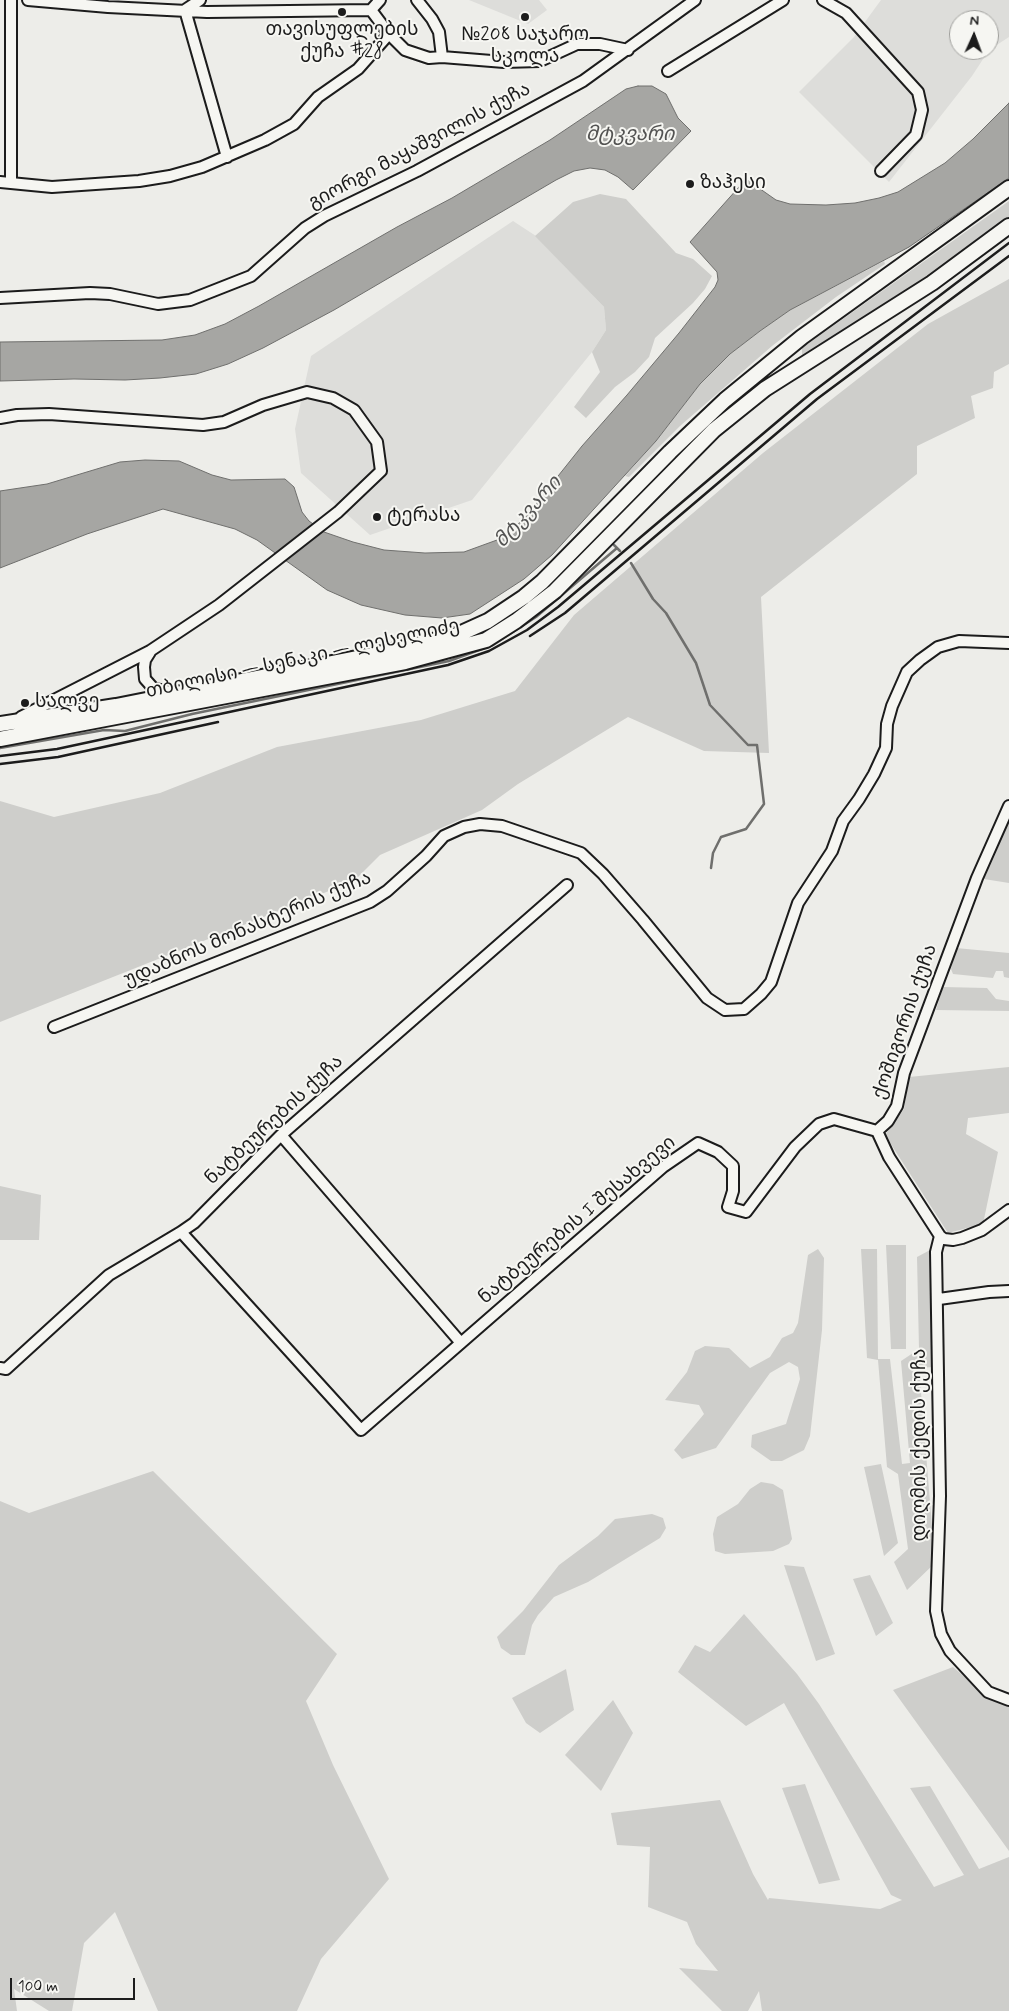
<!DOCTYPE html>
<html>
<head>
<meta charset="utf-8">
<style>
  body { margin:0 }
  #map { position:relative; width:1009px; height:2011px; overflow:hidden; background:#edede9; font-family:Mynerve,sans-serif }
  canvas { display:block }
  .north { position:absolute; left:949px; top:10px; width:50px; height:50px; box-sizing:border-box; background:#f6f6f2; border:1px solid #9f9f9c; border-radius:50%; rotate:2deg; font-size:14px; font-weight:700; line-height:20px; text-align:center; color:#1c1c1c }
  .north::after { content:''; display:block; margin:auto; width:18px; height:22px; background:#1c1c1c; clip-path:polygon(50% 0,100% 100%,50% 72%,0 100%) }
  .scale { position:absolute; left:10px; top:1978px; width:125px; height:22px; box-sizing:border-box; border:2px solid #1c1c1c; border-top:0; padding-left:6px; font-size:15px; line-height:18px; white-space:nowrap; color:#1c1c1c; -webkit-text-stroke:4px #f6f6f2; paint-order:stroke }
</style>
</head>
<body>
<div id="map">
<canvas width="1009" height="2011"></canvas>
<div class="north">N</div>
<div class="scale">100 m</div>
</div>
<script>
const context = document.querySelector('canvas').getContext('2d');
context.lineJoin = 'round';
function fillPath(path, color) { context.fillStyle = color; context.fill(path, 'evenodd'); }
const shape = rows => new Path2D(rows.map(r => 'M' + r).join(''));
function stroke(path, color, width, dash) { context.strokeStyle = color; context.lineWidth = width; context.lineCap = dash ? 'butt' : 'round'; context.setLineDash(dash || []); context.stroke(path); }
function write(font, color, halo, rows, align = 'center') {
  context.font = font + ' Mynerve,"Noto Sans Georgian",sans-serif'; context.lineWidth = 4; context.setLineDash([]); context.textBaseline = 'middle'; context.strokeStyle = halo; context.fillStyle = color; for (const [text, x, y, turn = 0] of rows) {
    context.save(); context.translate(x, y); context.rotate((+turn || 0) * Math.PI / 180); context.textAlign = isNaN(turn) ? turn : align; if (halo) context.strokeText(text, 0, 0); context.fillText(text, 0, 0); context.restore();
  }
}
const built = shape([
  [469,0,539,0,547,10,528,24],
  [881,0,1009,0,1009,37,989,50,989,20,959,20,959,50,989,50,972,76,889,182,799,92,854,37],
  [513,221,536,236,604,307,606,330,592,352,472,500,370,535,301,473,295,429,311,356]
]);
const green = shape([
  [600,194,626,199,676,253,693,259,712,276,705,289,693,303,655,338,649,357,635,372,615,387,586,418,574,407,600,372,592,352,606,330,604,307,535,236,573,202],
  [1009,201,1009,218,950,261,883,306,802,355,802,348],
  [884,261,885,264,836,297,772,346,680,426,629,477,625,476,656,441,700,384,730,354,760,331,790,310],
  [1009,279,1009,364,994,372,993,388,971,396,975,418,917,446,917,474,761,597,769,753,704,751,628,717,518,784,482,810,380,855,354,881,0,1022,0,801,54,817,160,793,277,747,421,720,515,691,574,615,763,453,928,324],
  [1009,819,1009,883,984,879,995,855],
  [956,948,1009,953,1009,978,1004,977,1003,971,996,971,993,978,953,974,951,969],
  [943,987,987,988,996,999,1009,1001,1009,1011,936,1010],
  [1009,1067,1009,1113,968,1118,966,1134,998,1152,983,1224,948,1233,885,1135,904,1109,909,1077],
  [0,1186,41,1195,39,1240,0,1240],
  [886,1245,906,1245,906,1349,891,1349],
  [818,1249,824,1258,822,1330,810,1436,804,1450,782,1461,771,1461,751,1447,752,1435,786,1424,800,1379,798,1367,789,1362,770,1373,716,1448,682,1459,674,1450,704,1414,699,1405,665,1400,687,1372,695,1351,705,1346,729,1348,750,1368,770,1357,782,1338,793,1333,798,1323,808,1255],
  [861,1249,877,1249,878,1359,890,1359,902,1464,910,1463,901,1361,919,1349,917,1257,932,1249,933,1367,919,1368,935,1563,907,1590,894,1562,908,1549,898,1474,887,1467,878,1360,867,1358],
  [881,1464,898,1543,884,1556,864,1467],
  [153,1471,337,1654,306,1701,333,1765,389,1879,321,1959,297,2011,158,2011,115,1912,84,1943,72,2011,49,2011,14,1989,17,2011,0,2011,0,1501,29,1513],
  [761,1482,773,1484,783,1490,792,1539,789,1544,773,1551,725,1554,715,1551,713,1534,717,1517,738,1504,750,1489],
  [652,1514,663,1518,666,1528,660,1538,588,1582,554,1597,538,1615,532,1625,525,1655,511,1655,501,1648,497,1637,523,1611,559,1565,598,1536,615,1519],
  [784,1565,804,1567,835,1654,816,1661],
  [870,1575,893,1623,876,1636,853,1579],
  [744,1614,797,1674,819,1704,934,1887,964,1875,910,1788,930,1786,979,1869,1009,1857,1009,2011,762,2011,759,1991,748,2011,722,2011,679,1968,718,1971,696,1944,687,1922,648,1907,650,1847,617,1845,611,1813,720,1800,753,1874,768,1900,769,1898,880,1909,902,1900,891,1895,784,1703,746,1726,678,1672,695,1645,710,1652],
  [953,1667,973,1684,1009,1704,1009,1851,893,1690],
  [566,1669,574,1710,540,1733,526,1723,512,1698],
  [613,1700,633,1733,601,1791,565,1755],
  [805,1784,840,1880,819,1884,782,1788]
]);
const water = shape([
  [638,86,652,86,666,94,678,118,691,131,633,190,618,177,605,170,590,168,574,171,556,180,334,310,263,348,228,364,196,374,160,378,125,380,74,379,0,381,0,342,162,340,195,335,225,324,259,306,397,227,452,198,550,140,626,89,638,86],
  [1009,103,1009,178,909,247,790,310,760,331,730,354,700,384,656,441,552,555,524,579,470,614,442,618,405,615,361,605,327,590,257,540,235,529,163,509,87,534,0,568,0,491,47,484,120,462,145,460,179,461,212,475,231,480,285,479,294,487,302,512,309,521,324,532,353,542,384,550,425,553,464,552,497,540,523,520,582,446,627,395,679,333,715,287,718,280,717,272,690,242,746,179,776,200,790,204,826,205,855,203,879,198,898,192,945,163,973,139,1009,103]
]);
const stream = shape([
  [614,545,620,551],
  [631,563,653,599,666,613,696,663,710,705,748,745,757,745,764,804,746,829,721,837,713,853,711,868],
  [0,748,104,730,125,731,192,714,449,661,493,645,536,617,617,548]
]);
const minor = shape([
  [28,0,108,7,207,12,371,10,380,0],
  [200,0,185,10,227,157],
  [417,0,432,19,439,32,442,57],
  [823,0,846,13,918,92,922,110,916,135,881,171],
  [371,10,389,34,405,50,429,58,442,57,504,62,540,61,577,44,600,44,628,50],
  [668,71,783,0],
  [0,182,52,187,139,181,170,176,202,167,265,140,294,124,318,97,358,69,389,34],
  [11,183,11,0],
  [0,298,90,293,110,294,158,304,190,300,251,276,305,228,324,216,417,171,583,81,695,0],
  [0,418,17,415,49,414,203,425,224,422,263,405,307,392,333,398,354,410,377,442,381,471,338,512,219,605,150,651,21,717],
  [150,652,145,660,144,667,145,679,154,689,172,692],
  [54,1027,370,902,387,891,426,856,444,836,464,827,480,824,502,826,581,853,603,874,643,920,707,998,725,1010,744,1009,761,994,771,982,798,903,832,851,843,821,859,799,874,774,886,748,887,724,892,706,907,672,920,660,938,647,959,641,1009,643],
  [877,1131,888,1121,897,1106,904,1073,977,878,1009,806],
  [877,1131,889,1157,940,1236],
  [281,1135,461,1343],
  [181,1232,361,1430,663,1167,698,1143,718,1152,733,1166,733,1191,728,1207,746,1212,795,1147,819,1124,834,1119,877,1131],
  [940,1236,936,1252,940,1496,936,1611,941,1634,950,1651,988,1692,1009,1700],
  [940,1236,944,1239,953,1240,962,1238,982,1230,1009,1210],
  [939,1299,989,1292,1009,1291],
  [0,1368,6,1369,109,1275,181,1232,194,1223,281,1135,567,885]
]);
const highway = shape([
  [0,724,116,706,392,651,457,635,488,621,524,597,542,582,670,452,725,400,802,337,1009,188],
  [0,739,405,662,486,640,516,621,555,591,714,430,765,389,932,283,1009,226]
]);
const rail = shape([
  [530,636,565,613,817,399,1009,256],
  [0,756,57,749,448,665,489,651,527,630,558,607,810,394,1009,243],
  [0,764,58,757,218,722]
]);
const markers = [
  [342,12,5,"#1c1c1c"],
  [525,17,5,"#1c1c1c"],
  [690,184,5,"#1c1c1c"],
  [377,517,5,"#1c1c1c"],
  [25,703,5,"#1c1c1c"]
];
const poiNames = [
  ["თავისუფლების",342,31,"center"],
  ["ქუჩა #28",342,53,"center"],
  ["№208 საჯარო",525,36,"center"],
  ["სკოლა",525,58,"center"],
  ["ზაჰესი",700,184],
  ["ტერასა",387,517],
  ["სალვე",35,703]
];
const streetNames = [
  ["გიორგი მაყაშვილის ქუჩა",420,147,-28],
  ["თბილისი — სენაკი — ლესელიძე",303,660,-12],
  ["უდაბნოს მონასტერის ქუჩა",248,930,-23],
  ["ქოშიგორის ქუჩა",906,1022,-71],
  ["ნატბეურების ქუჩა",275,1121,-43],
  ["ნატბეურების I შესახვევი",578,1221,-40],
  ["დიღმის ქედის ქუჩა",921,1445,-90]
];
const waterNames = [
  ["მტკვარი",630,136],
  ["მტკვარი",529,513,-48]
];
fillPath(built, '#ddddda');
fillPath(green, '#cececb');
fillPath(water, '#a6a6a3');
stroke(water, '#6f6f6d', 1);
stroke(stream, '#6f6f6d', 2.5);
stroke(minor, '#1c1c1c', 14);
stroke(highway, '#1c1c1c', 18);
stroke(minor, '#f6f6f2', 10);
stroke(highway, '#f6f6f2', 14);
stroke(rail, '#1c1c1c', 2.5);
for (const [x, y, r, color] of markers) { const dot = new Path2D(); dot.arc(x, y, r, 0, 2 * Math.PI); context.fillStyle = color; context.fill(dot); stroke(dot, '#f6f6f2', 2); }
write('19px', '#1c1c1c', '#f6f6f2', poiNames, 'left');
write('19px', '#1c1c1c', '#f6f6f2', streetNames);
write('italic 20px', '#535352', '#f6f6f2', waterNames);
</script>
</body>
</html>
